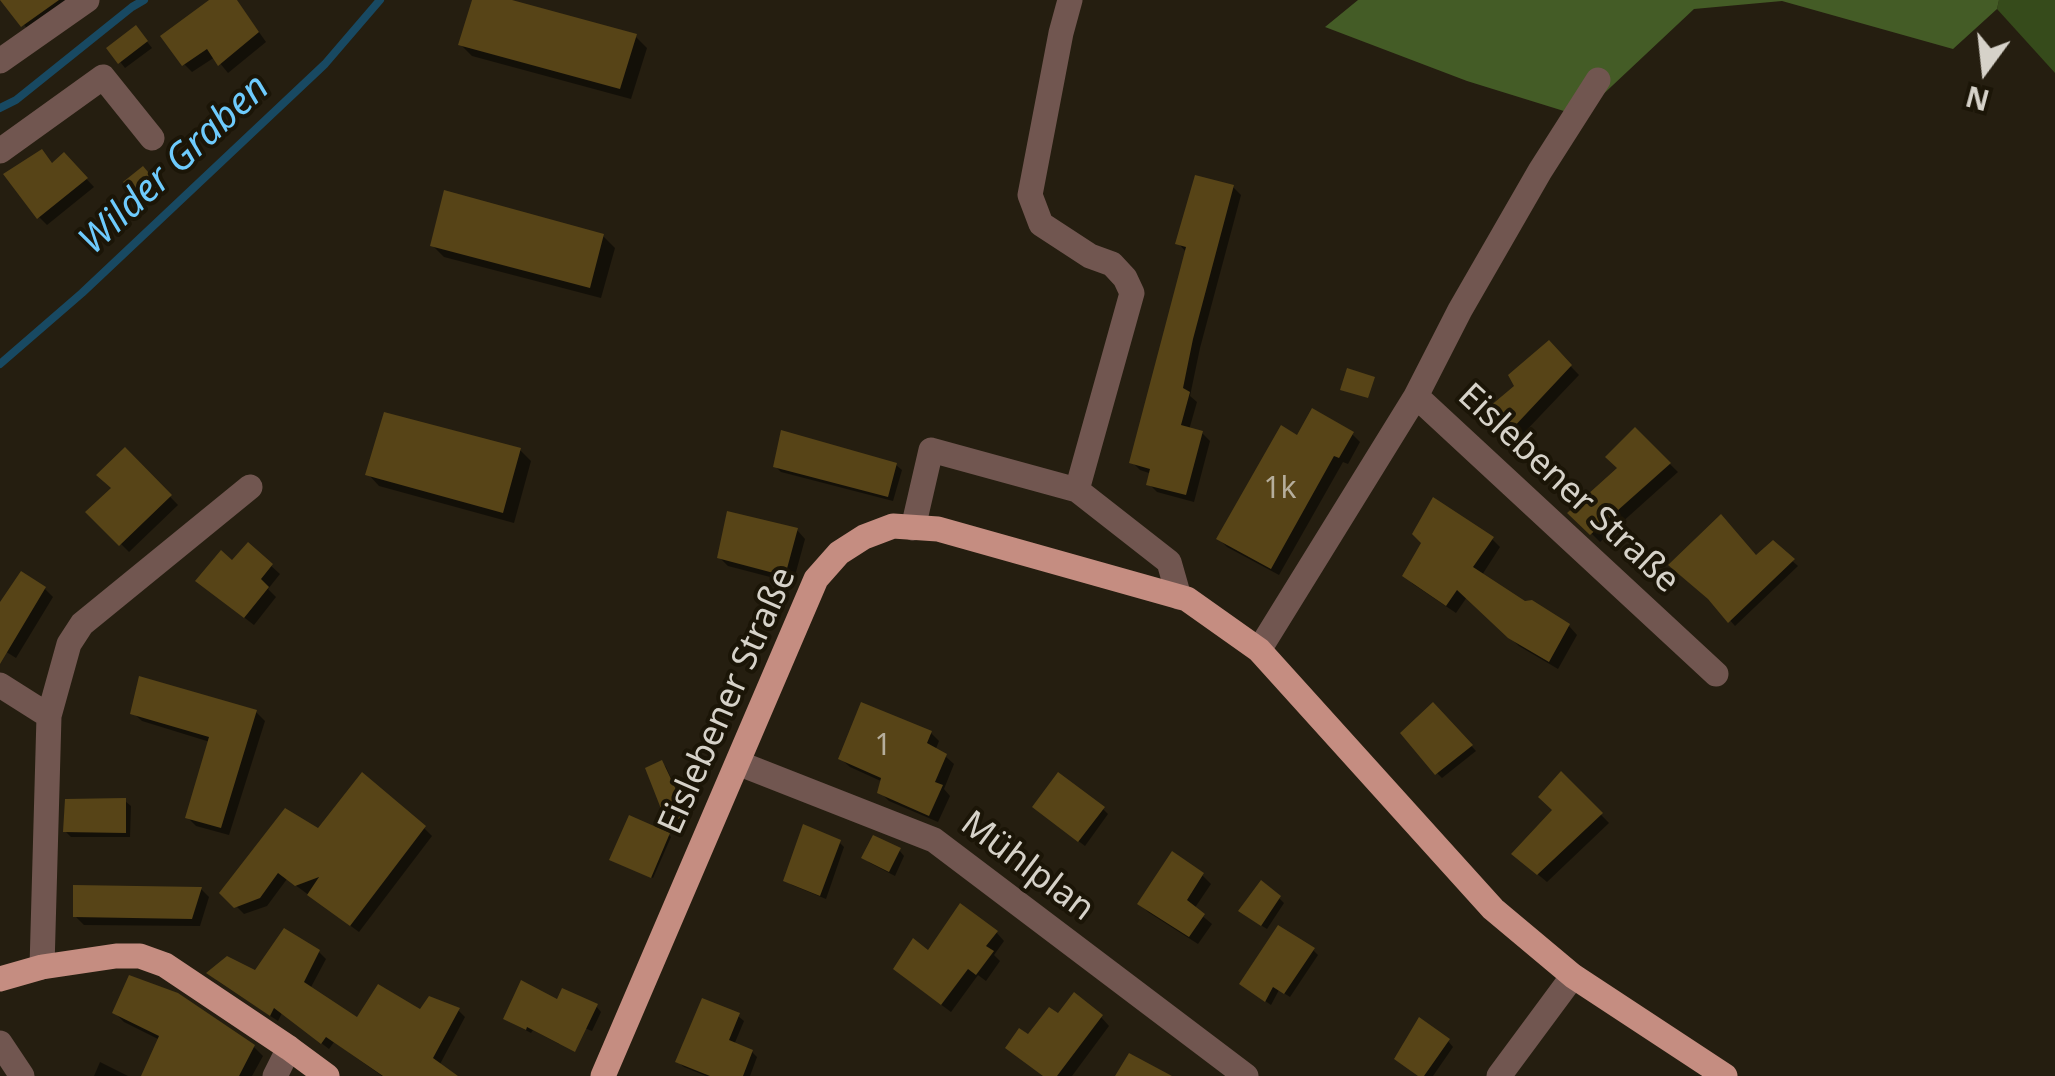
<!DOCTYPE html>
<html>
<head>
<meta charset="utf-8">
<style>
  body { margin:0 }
  #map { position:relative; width:2055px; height:1076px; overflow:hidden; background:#251e10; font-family:"Noto Sans",sans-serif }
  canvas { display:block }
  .north { position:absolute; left:1935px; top:20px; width:100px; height:100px; -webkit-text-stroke:8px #1b1507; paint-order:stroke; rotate:195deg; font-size:28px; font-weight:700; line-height:40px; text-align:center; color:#d6d2c9 }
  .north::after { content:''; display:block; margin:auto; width:35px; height:45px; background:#d6d2c9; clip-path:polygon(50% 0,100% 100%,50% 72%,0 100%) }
</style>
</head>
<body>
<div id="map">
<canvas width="2055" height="1076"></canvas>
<div class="north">N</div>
</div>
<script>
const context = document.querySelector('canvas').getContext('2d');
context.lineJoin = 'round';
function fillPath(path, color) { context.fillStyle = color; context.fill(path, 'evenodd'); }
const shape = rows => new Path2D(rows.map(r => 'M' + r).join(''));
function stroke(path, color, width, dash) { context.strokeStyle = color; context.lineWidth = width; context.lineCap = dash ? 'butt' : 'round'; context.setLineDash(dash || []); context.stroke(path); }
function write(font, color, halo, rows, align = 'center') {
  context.font = font + ' "Noto Sans",sans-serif'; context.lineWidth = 8; context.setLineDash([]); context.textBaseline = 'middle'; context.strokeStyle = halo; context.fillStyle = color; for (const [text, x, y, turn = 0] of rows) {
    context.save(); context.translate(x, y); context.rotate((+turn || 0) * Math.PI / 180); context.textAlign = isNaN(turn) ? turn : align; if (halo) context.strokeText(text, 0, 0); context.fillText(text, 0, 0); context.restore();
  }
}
const green = shape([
  [1999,0,2055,0,2055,73,1997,9]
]);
const forest = shape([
  [1358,0,1999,0,1997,9,1953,49,1782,1,1694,9,1580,116,1467,81,1325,27]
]);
const shadow = shape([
  [3,0,79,0,31,33],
  [213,0,226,0,244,11,266,42,228,73,215,57,192,72,184,64],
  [475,0,503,0,635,36,647,48,631,99,472,56,461,45],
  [141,34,152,48,125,68,110,49],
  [64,155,94,187,47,225,39,217,54,165],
  [143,169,159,188,142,202,126,182],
  [1233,187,1241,195,1200,348,1190,396,1197,402,1189,430,1202,433,1210,441,1194,502,1157,492,1149,484,1152,474,1140,470,1132,462,1187,253,1178,243],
  [603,236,615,248,601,298,444,257,433,246],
  [1549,344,1579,375,1521,436,1493,407,1518,386],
  [1635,430,1678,472,1600,542,1571,513,1620,468],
  [1352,434,1360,442,1348,464,1343,462,1279,575,1227,547,1219,539,1298,438],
  [125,450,178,505,129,552,89,512,113,488],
  [520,450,531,461,514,523,379,486,368,474],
  [896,465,902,470,893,501,781,472,776,467],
  [797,530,805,539,793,583,728,566,719,557],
  [1492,539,1500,547,1482,575,1524,604,1569,626,1577,635,1558,669,1519,646,1467,597,1456,613,1413,584,1405,576],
  [1773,544,1798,566,1735,626,1713,601],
  [248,545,280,574,268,589,276,597,254,625,207,589],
  [21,574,45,589,53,597,16,658,0,648,0,603],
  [1433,705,1476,751,1442,778,1437,773],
  [256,712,265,721,229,835,196,826,188,818,210,742,142,721,133,713],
  [931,733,939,741,935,751,945,756,954,764,944,789,950,796,938,822,889,801,880,792,883,782,850,767,841,759],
  [662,763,666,767,690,820,674,827,669,823],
  [1562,775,1609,823,1547,882,1523,862,1555,810],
  [125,801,131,806,130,837,71,837,66,832],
  [1103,809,1108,814,1085,846,1040,812],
  [424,828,432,836,359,932,287,879,267,906,244,914,223,893,319,831],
  [669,835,671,837,653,878,614,861],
  [839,842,844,847,826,899,792,885,786,880],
  [899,850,904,856,895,876,870,863,864,858],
  [1202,875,1211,884,1194,909,1212,924,1198,944,1148,912,1140,904],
  [201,889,209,897,200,926,84,925,75,916],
  [1279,898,1284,903,1267,929,1246,916],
  [996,932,1004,941,994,955,1000,961,986,981,978,975,951,1012,904,977,928,954],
  [1313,950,1318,955,1290,997,1279,990,1271,1005,1248,989],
  [319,952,326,959,310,989,357,1021,458,1010,465,1017,439,1066,452,1076,382,1076,334,1042,329,1049,282,1013,278,1021,216,980,256,973],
  [558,1002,596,1006,601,1012,592,1031,569,1022,559,1044,533,1030,531,1033,512,1023,506,1018],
  [115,1013,254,1047,263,1056,252,1076,144,1076,160,1040,124,1022],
  [738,1016,744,1021,734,1045,752,1052,757,1057,750,1076,706,1076,684,1067,678,1062],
  [1058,1017,1101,1017,1109,1026,1072,1076,1044,1076,1029,1037],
  [1448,1041,1453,1047,1433,1076,1419,1076],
  [100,1062,128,1076,94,1076]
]);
const stream = shape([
  [0,108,16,100,132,7,144,0],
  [0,364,82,293,325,64,380,0]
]);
const building = shape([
  [0,0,59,0,21,27],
  [209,0,237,0,259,32,218,66,207,49,182,66,160,36],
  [472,0,512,0,637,34,620,89,458,45],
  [136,25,148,41,118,64,106,48],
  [42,149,52,163,64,152,88,178,37,219,3,174],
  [143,166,159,185,138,202,123,182],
  [1195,175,1234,185,1193,339,1183,388,1190,392,1181,425,1203,431,1186,495,1146,485,1150,469,1129,463,1186,247,1175,244],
  [444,190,604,234,590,288,430,246],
  [1549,340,1572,365,1511,430,1489,407,1514,386,1508,375],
  [1347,368,1375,377,1368,398,1340,390],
  [1312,408,1354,432,1339,458,1334,456,1271,569,1216,539,1281,425,1297,435],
  [384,412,521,448,503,513,365,475],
  [1635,427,1671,463,1590,535,1567,513,1617,468,1605,457],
  [781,430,897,463,888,497,773,467],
  [125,447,172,495,119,546,85,512,111,488,96,475],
  [1433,497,1494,537,1473,567,1525,601,1532,600,1570,624,1549,662,1508,638,1457,590,1446,606,1402,576,1421,543,1412,534],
  [727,511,798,528,785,576,717,558],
  [1721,514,1756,555,1773,540,1795,559,1728,623,1708,599,1668,565],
  [248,542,273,564,261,579,269,587,244,618,195,581,221,550,232,560],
  [21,571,46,587,0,664,0,602],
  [139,676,257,710,221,828,185,818,209,737,130,714],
  [861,702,932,731,927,743,947,754,935,782,943,785,929,816,877,793,881,778,838,759],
  [1433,702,1473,745,1435,775,1400,733],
  [662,760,688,815,667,824,645,768],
  [1561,771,1603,813,1537,875,1511,854,1552,810,1538,797],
  [362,772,426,826,350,926,307,895,319,877,295,886,278,873,260,898,234,908,219,893,285,808,318,828],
  [1058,772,1105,807,1078,842,1032,807],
  [126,798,126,833,63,832,65,799],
  [629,815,670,833,651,878,609,860],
  [803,824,841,840,820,896,783,881],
  [873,835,901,848,889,872,861,858],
  [1172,851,1204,873,1187,900,1205,914,1189,937,1137,904],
  [1261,880,1281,896,1261,926,1238,911],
  [73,885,202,887,192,919,73,917],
  [960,903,998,931,986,946,994,951,976,975,968,969,941,1005,893,969,913,938,928,950],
  [1278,925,1315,948,1284,994,1273,987,1265,1002,1239,984],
  [284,928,320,950,304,982,357,1017,378,984,420,1009,429,996,460,1008,433,1058,458,1076,383,1076,326,1037,321,1044,274,1008,270,1016,206,973,227,956,255,970],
  [129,975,178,993,255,1045,239,1076,141,1076,159,1036,112,1013],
  [521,980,557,999,562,988,598,1004,575,1052,527,1027,526,1030,503,1019],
  [1074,992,1103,1015,1057,1076,1043,1076,1005,1048,1019,1028,1028,1034,1049,1007,1058,1013],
  [702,998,740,1013,729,1040,753,1050,743,1076,710,1076,675,1062],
  [1419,1017,1450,1039,1424,1076,1418,1076,1394,1059],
  [1129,1053,1172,1076,1115,1076]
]);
const minor = shape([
  [0,61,87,0],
  [0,151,103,77,152,138],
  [1416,396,1460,310,1540,171,1598,80],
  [1077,490,1169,562,1179,597],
  [913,528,931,450,1077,490,1132,293,1125,278,1112,264,1090,256,1041,224,1030,195,1061,33,1070,0],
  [1259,650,1416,396,1716,674],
  [0,685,49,716],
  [738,763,934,840,1246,1076],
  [42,967,49,716,69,644,82,624,250,487],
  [0,1043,22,1076],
  [275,1076,289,1048],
  [1499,1076,1573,976]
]);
const major = shape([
  [0,979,42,967,116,956,140,956,165,965,289,1048,327,1076],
  [603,1076,816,579,839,553,864,537,893,526,938,529,1187,599,1259,650,1493,909,1573,976,1725,1076]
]);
const numberNames = [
  ["1k",1280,489],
  ["1",883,746]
];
const streetNames = [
  ["Eislebener Straße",1568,489,43],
  ["Eislebener Straße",728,701,-66],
  ["Mühlplan",1027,867,37]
];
const waterNames = [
  ["Wilder Graben",175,165,-43]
];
fillPath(green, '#364b1b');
fillPath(forest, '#445c26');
fillPath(shadow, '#0007');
stroke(stream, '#184962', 8);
fillPath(building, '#574417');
stroke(minor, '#715650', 25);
stroke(major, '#c58d81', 25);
write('30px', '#b6ae9c', null, numberNames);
write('35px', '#d6d2c9', '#1b1507', streetNames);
write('italic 38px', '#6ecbfd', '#1b1507', waterNames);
</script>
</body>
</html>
